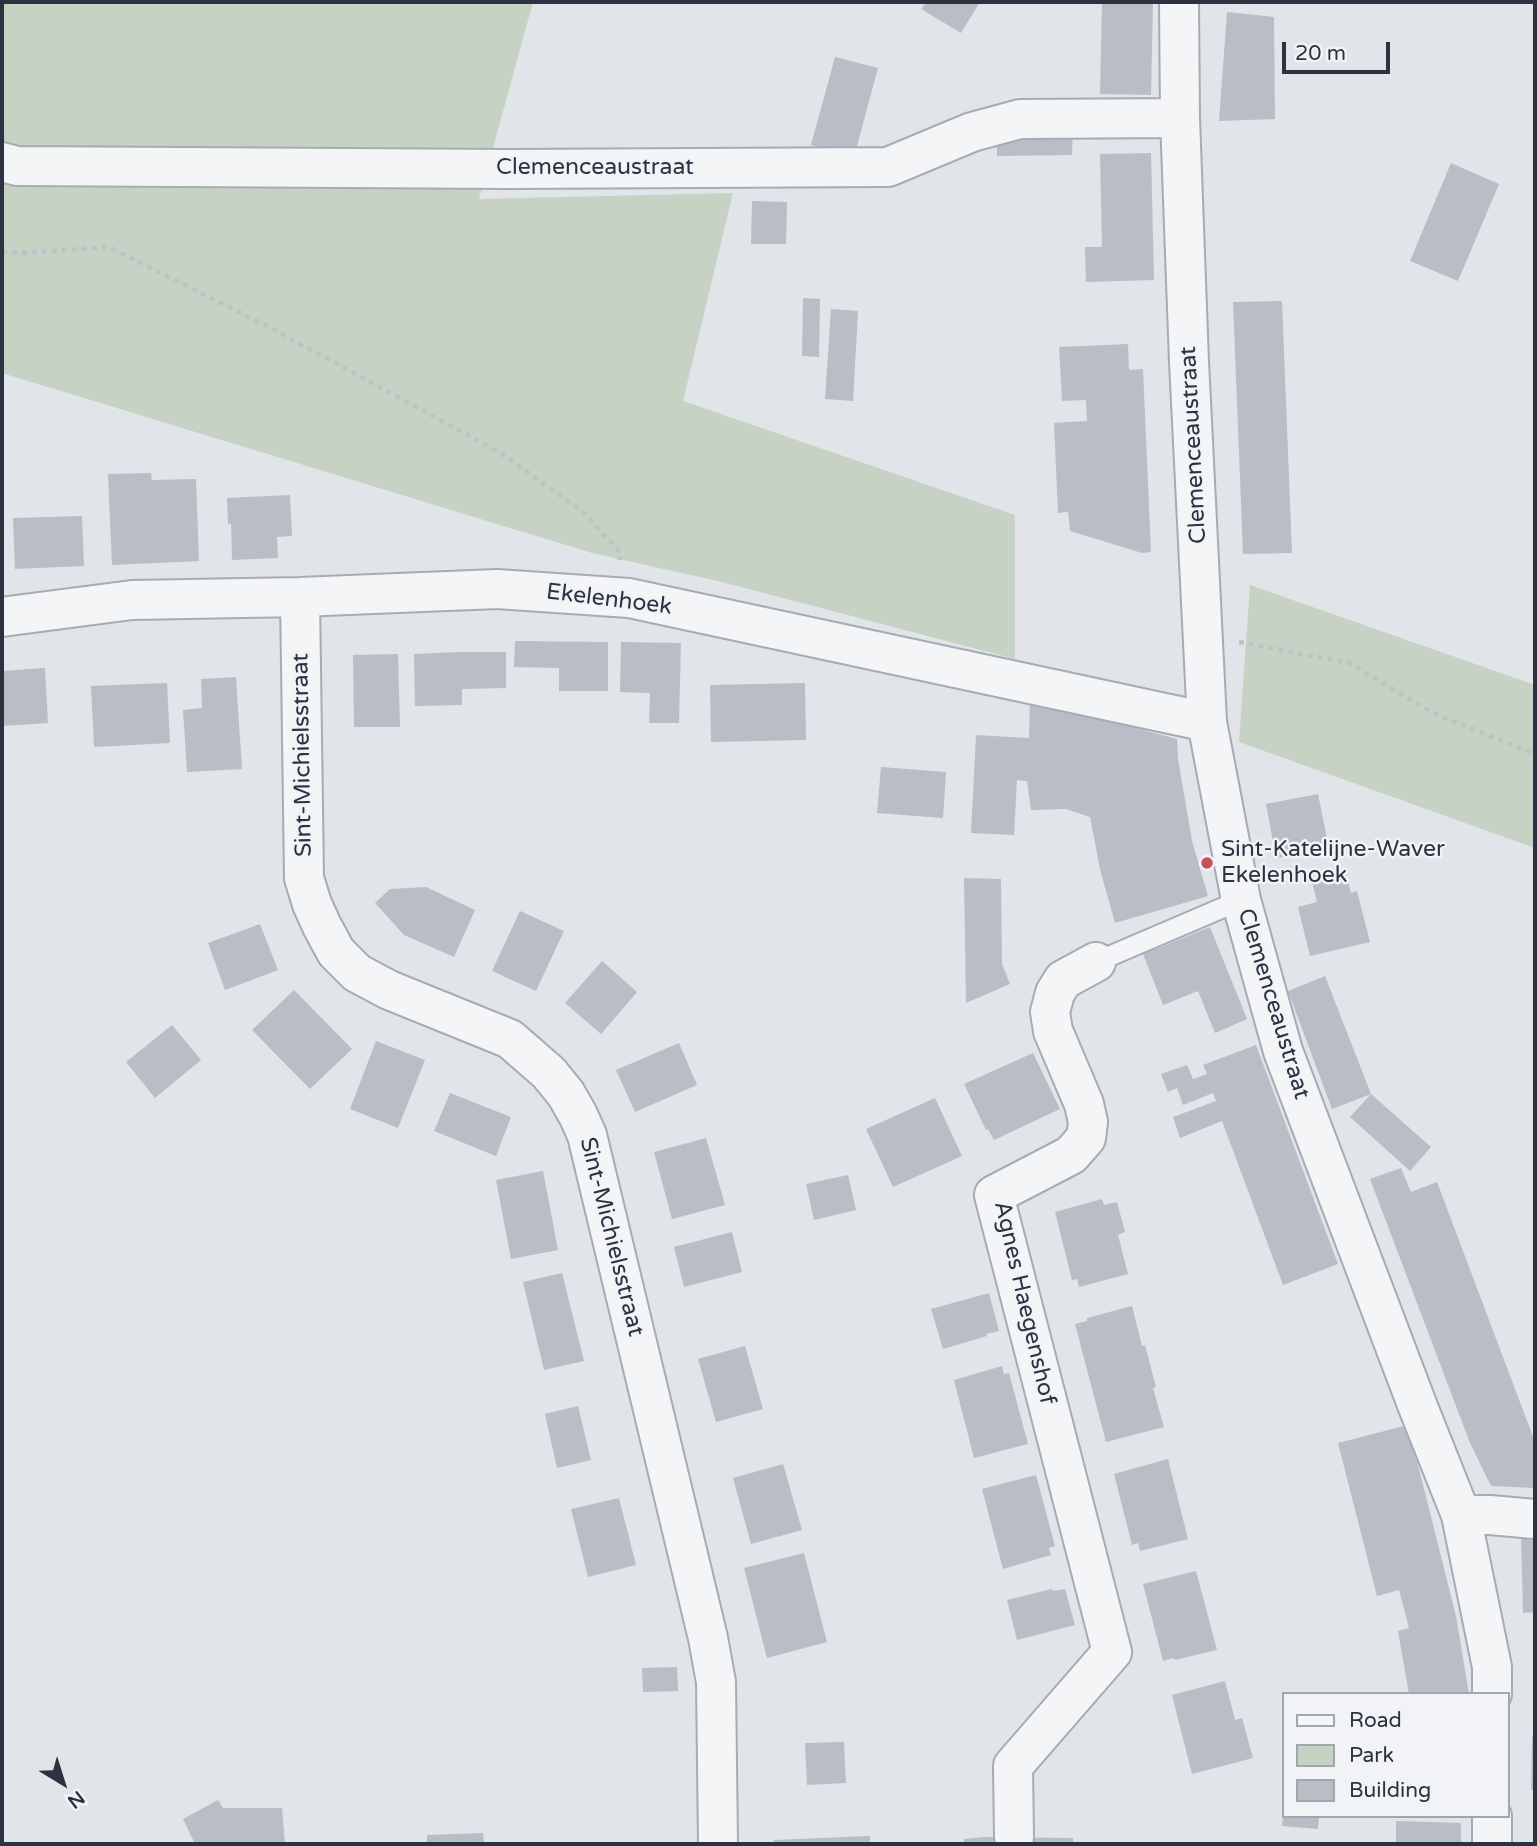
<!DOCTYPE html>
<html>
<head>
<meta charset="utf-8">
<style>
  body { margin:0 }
  #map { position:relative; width:1537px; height:1846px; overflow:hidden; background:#e1e4e9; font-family:"Varela Round",sans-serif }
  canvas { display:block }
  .frame { position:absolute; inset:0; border:4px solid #2b3240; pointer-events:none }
  .legend { position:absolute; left:1282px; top:1692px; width:228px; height:126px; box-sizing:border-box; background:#f1f3f6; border:2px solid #a2a6ad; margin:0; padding:9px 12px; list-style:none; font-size:21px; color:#2b3240 }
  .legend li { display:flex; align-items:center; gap:14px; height:35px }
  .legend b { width:35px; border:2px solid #a2a6ad }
  .north { position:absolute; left:28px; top:1748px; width:70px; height:70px; -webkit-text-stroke:5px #f1f3f6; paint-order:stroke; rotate:142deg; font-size:19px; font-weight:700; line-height:28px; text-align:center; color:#2b3240 }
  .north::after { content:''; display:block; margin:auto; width:24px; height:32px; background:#2b3240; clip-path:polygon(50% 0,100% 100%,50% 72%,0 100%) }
  .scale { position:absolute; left:1282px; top:42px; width:108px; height:32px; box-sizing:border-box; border:4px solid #2b3240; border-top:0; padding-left:9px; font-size:21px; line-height:24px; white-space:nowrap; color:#2b3240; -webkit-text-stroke:5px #f1f3f6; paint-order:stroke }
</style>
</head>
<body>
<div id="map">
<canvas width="1537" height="1846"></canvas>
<div class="frame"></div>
<ul class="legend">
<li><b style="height:9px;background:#f4f5f7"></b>Road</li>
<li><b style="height:19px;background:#c6d2c3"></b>Park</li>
<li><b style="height:19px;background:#b9bdc5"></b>Building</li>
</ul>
<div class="north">N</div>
<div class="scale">20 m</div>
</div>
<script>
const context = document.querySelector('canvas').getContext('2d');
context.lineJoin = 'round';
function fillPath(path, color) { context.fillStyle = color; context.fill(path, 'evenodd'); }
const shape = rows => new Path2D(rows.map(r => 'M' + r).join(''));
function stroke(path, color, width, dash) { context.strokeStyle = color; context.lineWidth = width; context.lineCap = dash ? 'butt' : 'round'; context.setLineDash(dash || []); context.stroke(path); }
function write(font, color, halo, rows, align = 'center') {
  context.font = font + ' "Varela Round",sans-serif'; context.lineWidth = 5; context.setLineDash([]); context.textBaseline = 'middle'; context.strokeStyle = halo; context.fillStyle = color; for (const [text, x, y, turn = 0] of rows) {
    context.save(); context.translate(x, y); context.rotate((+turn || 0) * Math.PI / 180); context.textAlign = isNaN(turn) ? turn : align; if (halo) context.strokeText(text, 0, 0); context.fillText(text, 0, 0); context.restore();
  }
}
const green = shape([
  [2,2,533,2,479,199,733,193,683,401,1015,515,1015,659,722,582,592,553,2,373],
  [1250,585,1535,685,1535,848,1239,742]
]);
const building = shape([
  [926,2,980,2,961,33,921,9],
  [1102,2,1153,2,1151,95,1100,94],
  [1227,12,1274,17,1275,119,1219,121],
  [835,57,878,68,854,157,811,145],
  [1073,130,1072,155,997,156,997,131],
  [1151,153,1154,280,1086,282,1085,247,1102,247,1100,154],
  [1451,163,1499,184,1458,281,1410,261],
  [752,201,787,202,786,244,751,244],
  [803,298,820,299,819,357,802,356],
  [1282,301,1292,553,1243,554,1233,302],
  [831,309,858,311,853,401,825,399],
  [1128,344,1129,370,1143,369,1151,552,1142,553,1070,531,1068,512,1058,513,1054,423,1087,421,1086,400,1062,401,1059,347],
  [151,473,152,480,196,479,199,561,112,565,108,474],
  [290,495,292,536,277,537,278,558,232,560,231,524,228,524,227,498],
  [82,516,84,566,15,569,13,518],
  [515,641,608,642,608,691,559,691,559,668,514,667],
  [621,642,681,643,679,723,649,723,650,693,620,692],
  [462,652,506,652,506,688,462,689,462,705,415,706,414,654],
  [398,654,400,727,354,727,353,655],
  [45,668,48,723,2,726,2,671],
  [236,677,242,769,187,772,183,710,202,708,201,679],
  [167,683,170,743,94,747,91,686],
  [805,683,806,740,711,742,710,685],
  [1030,700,1177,739,1178,759,1192,841,1208,896,1115,923,1100,869,1090,817,1066,809,1031,810,1027,781,1017,780,1014,835,971,833,976,735,1029,738],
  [881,767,946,772,943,818,877,813],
  [1318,794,1329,848,1276,858,1266,804],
  [1346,874,1351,893,1357,891,1370,942,1310,956,1298,907,1317,902,1312,882],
  [964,878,1001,879,1002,964,1010,984,966,1003],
  [426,887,475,910,454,957,404,935,375,903,390,889],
  [520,911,564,931,536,991,492,971],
  [260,924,278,970,225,990,208,943],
  [1210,927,1247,1019,1215,1033,1198,991,1163,1005,1143,954],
  [602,961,637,992,601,1034,565,1003],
  [1325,976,1371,1094,1332,1109,1288,991],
  [294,990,352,1049,310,1089,252,1030],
  [172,1025,201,1060,155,1098,126,1062],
  [376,1041,425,1060,398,1128,350,1109],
  [679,1043,697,1085,635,1112,616,1070],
  [1256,1045,1338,1264,1283,1285,1222,1121,1180,1138,1173,1117,1216,1101,1213,1093,1183,1105,1177,1088,1168,1092,1161,1074,1187,1065,1193,1079,1207,1074,1203,1065],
  [1033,1053,1060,1109,994,1140,988,1129,986,1130,964,1084],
  [450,1093,511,1117,496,1156,434,1131],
  [1371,1094,1431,1147,1410,1171,1350,1117],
  [935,1098,962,1156,893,1187,866,1129],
  [706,1138,725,1205,672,1219,654,1152],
  [1401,1168,1411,1192,1437,1182,1535,1442,1535,1488,1491,1486,1470,1443,1370,1179],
  [543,1171,558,1250,511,1259,496,1180],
  [848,1175,856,1210,814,1220,806,1184],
  [1102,1199,1104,1205,1117,1202,1125,1232,1118,1235,1128,1274,1079,1287,1077,1279,1072,1280,1055,1212],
  [732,1232,742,1272,684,1287,674,1247],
  [562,1273,584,1361,544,1370,523,1282],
  [989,1293,999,1331,986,1334,987,1336,943,1349,931,1309],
  [1132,1306,1142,1346,1145,1345,1156,1387,1153,1388,1164,1427,1106,1442,1075,1324,1087,1321,1087,1318],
  [745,1346,763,1409,716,1422,698,1359],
  [1002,1366,1004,1374,1009,1373,1028,1444,974,1458,954,1380],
  [578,1406,591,1460,557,1468,545,1414],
  [1408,1425,1456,1616,1469,1694,1409,1694,1398,1631,1409,1628,1399,1590,1377,1596,1338,1443],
  [1168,1459,1188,1539,1140,1551,1138,1543,1132,1545,1114,1474],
  [783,1464,802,1530,751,1544,733,1478],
  [1036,1475,1055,1546,1049,1548,1051,1555,1003,1569,982,1489],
  [619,1498,636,1565,588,1577,571,1509],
  [1521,1536,1535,1536,1535,1612,1523,1613],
  [804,1553,827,1642,767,1658,744,1568],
  [1196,1571,1217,1650,1175,1660,1174,1658,1163,1661,1143,1584],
  [1052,1589,1053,1591,1065,1589,1075,1625,1017,1640,1007,1600],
  [677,1667,678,1691,643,1692,642,1668],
  [1225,1681,1235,1720,1242,1718,1253,1758,1192,1774,1172,1695],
  [1532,1736,1535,1736,1535,1790,1531,1790],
  [844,1742,846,1783,807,1785,805,1743],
  [218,1800,223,1808,282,1808,285,1844,195,1844,183,1819],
  [1283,1816,1319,1816,1318,1829,1282,1826],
  [1396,1821,1461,1823,1461,1844,1396,1844],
  [483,1833,484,1844,427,1844,427,1835],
  [870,1836,870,1844,774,1844,774,1840],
  [984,1837,1073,1838,1073,1844,964,1844,964,1839]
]);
const path = shape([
  [2,252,23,253,109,247,267,326,499,452,579,509,618,549,620,560],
  [1239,642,1349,663,1433,713,1535,754]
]);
const lane = shape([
  [1096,962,1241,900]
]);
const street = shape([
  [1179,2,1180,118,1189,362,1207,722,1241,900,1283,1051,1418,1407,1461,1515,1492,1667,1492,1694],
  [2,162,17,166,508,169,888,167,972,132,1020,119,1180,118],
  [300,597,304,878,312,904,322,926,336,952,357,973,389,990,510,1039,549,1073,566,1094,578,1115,587,1135,708,1638,716,1682,718,1844],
  [2,617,132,600,300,597,497,589,629,598,1207,722],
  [1461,1515,1490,1515,1535,1519],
  [1014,1837,1013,1766,1112,1652,994,1195,1071,1155,1086,1138,1088,1122,1084,1104,1053,1031,1050,1012,1055,993,1063,980,1096,962],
  [1492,1844,1492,1816]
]);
const markers = [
  [1207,863,7,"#c5505e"]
];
const streetNames = [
  ["Clemenceaustraat",595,168],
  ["Clemenceaustraat",1194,445,-93],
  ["Ekelenhoek",609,600,7],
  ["Sint-Michielsstraat",303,755,-91],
  ["Clemenceaustraat",1273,1004,73],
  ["Sint-Michielsstraat",611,1237,76],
  ["Agnes Haegenshof",1024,1303,77]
];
const poiNames = [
  ["Sint-Katelijne-Waver",1221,850],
  ["Ekelenhoek",1221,876]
];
fillPath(green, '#c6d2c3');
fillPath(building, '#b9bdc5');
stroke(lane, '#a7abb3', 23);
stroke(street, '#a7abb3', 42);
stroke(path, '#c0c2c7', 4.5, [5, 5]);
stroke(lane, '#f4f5f7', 19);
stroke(street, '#f4f5f7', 38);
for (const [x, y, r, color] of markers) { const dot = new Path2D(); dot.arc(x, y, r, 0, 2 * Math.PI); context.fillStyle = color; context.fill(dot); stroke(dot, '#f1f3f6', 2.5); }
write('23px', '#2b3240', '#f1f3f6', streetNames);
write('23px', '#2b3240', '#f1f3f6', poiNames, 'left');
</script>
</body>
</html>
